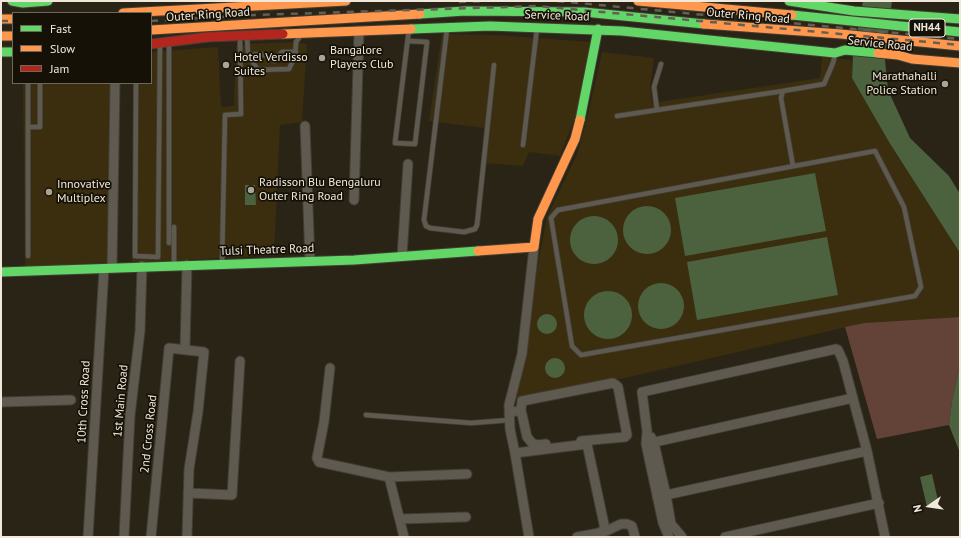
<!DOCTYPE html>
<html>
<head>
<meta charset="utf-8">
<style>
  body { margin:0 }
  #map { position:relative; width:961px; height:538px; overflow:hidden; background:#2a2417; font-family:"PT Sans",sans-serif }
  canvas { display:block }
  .frame { position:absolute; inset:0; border:2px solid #f0e9db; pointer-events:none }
  .legend { position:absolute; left:12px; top:12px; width:140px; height:72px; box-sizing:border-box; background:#161107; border:1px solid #6d675c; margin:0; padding:5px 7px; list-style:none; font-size:12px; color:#f0e9db }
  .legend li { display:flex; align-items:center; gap:8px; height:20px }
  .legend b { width:20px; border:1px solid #6d675c }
  .north { position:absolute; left:909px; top:486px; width:40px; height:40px; -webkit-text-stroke:3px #161107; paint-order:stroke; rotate:257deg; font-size:11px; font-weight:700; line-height:16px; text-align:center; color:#f0e9db }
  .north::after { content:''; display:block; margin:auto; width:14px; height:18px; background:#f0e9db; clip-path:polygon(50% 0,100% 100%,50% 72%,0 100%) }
</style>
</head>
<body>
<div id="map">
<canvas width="961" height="538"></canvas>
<div class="frame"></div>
<ul class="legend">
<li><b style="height:5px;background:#63d668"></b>Fast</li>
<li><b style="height:5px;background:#ff974d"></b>Slow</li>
<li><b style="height:5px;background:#b3261e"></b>Jam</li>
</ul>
<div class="north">N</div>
</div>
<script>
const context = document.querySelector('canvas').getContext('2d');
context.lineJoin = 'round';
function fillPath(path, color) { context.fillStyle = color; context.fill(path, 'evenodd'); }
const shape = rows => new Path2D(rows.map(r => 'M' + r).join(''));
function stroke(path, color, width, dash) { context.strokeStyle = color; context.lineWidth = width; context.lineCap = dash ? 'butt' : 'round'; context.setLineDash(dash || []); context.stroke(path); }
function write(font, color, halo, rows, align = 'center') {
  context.font = font + ' "PT Sans",sans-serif'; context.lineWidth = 3.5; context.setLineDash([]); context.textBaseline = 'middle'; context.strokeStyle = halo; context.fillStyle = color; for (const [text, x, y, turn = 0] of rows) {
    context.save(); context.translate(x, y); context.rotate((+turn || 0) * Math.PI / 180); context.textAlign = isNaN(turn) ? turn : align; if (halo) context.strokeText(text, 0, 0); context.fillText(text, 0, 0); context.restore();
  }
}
const built = shape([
  [442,34,497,35,590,42,579,107,560,156,529,152,523,166,483,163,484,128,429,121],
  [296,42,307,44,302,122,280,125,274,255,132,263,134,83,151,83,151,52,218,47,221,107,234,106,236,46,240,47,247,44],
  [602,52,654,58,650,86,652,103,820,78,822,57,852,60,852,78,889,142,960,253,960,317,864,323,616,380,512,400,547,217,578,152,588,114],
  [23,83,112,83,108,262,25,268]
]);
const green = shape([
  [960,317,960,365,952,401,949,425,877,439,845,327,864,323]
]);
const water = shape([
  [863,1,892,1,885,60,888,90,910,138,949,176,960,194,960,253,889,142,852,78,853,54],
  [815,173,826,231,685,256,675,198],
  [245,185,255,185,256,205,245,205],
  '623 230a24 24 0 1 1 48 0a24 24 0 1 1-48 0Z',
  '570 240a24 24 0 1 1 48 0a24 24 0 1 1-48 0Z',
  [827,237,838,295,697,320,687,262],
  '638 306a23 23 0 1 1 46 0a23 23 0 1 1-46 0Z',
  '584 315a24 24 0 1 1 48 0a24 24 0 1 1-48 0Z',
  '537 324a10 10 0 1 1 20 0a10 10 0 1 1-20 0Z',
  '545 368a10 10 0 1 1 20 0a10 10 0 1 1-20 0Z',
  [960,365,960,453,949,425,952,401],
  [932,474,939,505,927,507,920,477]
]);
const lane = shape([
  [447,29,424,220,426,226,430,228,464,232,475,229,477,225,494,65],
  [247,37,248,55,258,70,289,69,295,56,296,42,301,35],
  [408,41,427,42,415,144,395,143,408,37,409,30],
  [248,55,261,54,270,57,274,61,282,52,296,52],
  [28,83,28,127,40,127,40,83],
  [136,83,135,256,158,257,160,43],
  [657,110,654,87,661,64],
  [617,116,783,91],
  [523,145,537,28],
  [875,151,904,207,921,287,915,296,581,355,572,346,551,218,558,210,875,151],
  [793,166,781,98,783,91,824,84,833,63,835,55],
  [174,227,174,265],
  [169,243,169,43],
  [28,256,28,127],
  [222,264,225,115,241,114,240,42],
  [366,415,471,423,510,420]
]);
const street = shape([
  [305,126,310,261],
  [354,200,359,31],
  [534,247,522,354,509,405,510,429,515,453,587,444,605,529,599,533,577,537],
  [402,256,408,164],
  [112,268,115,83],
  [185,349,187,265],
  [330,368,324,422,317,458,319,462,389,477,467,474],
  [1,402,71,400],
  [521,410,527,437,532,443,537,445,546,444],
  [509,413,521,410,522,401,613,383,616,385,618,387,627,435,625,437,581,441],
  [651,437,654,443,666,495,671,524,682,537],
  [646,444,853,398],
  [515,453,529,537],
  [389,477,404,537],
  [188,493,232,495,240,361],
  [657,497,867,451],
  [400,519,466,517],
  [602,533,621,524,627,524,632,526,635,537],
  [88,537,104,269],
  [124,537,130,416,140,331,142,266],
  [151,537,169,348,204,352,198,412,189,469,187,537],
  [669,537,663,523,646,444,647,431,642,392,836,349,838,350,843,361,867,451,885,537],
  [725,537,879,503]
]);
const fast = shape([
  [12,1,23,3,48,1],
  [789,1,854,11,960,19],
  [420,14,465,11,584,12,704,24],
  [792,15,960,32],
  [411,29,490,26,622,31,835,53,845,50,878,53],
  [1,52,13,52],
  [580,120,598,29],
  [1,272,354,260,478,251]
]);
const slow = shape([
  [638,1,792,15],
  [123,13,346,1],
  [1,19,13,19],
  [704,24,841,34,960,46],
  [151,30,420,14],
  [283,34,411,29],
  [1,36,13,36],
  [878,53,898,55,912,59,960,63],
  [478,251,534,247,538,219,575,139,580,120]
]);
const jam = shape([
  [151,44,208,37,283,34]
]);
const rail = shape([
  [557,1,960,39],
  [459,2,487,1],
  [1,21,13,21],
  [151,21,255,15,537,6,960,45]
]);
const markers = [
  [322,58,4,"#aba496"],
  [226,65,4,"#aba496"],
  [945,84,4,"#aba496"],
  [251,190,4,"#aba496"],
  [49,192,4,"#aba496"]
];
const shields = [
  [927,28,36]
];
const shieldNames = [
  ["NH44",927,28]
];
const streetNames = [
  ["Outer Ring Road",208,15,-4],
  ["Service Road",557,16,2],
  ["Outer Ring Road",748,16,5],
  ["Service Road",880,44,6],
  ["Tulsi Theatre Road",267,250,-2],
  ["1st Main Road",121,401,-85],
  ["10th Cross Road",84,402,-87],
  ["2nd Cross Road",149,434,-84]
];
const poiNames = [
  ["Bangalore",330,51],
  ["Players Club",330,65],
  ["Hotel Verdisso",234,58],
  ["Suites",234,72],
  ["Marathahalli",937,77,"right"],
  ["Police Station",937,91,"right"],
  ["Radisson Blu Bengaluru",259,183],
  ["Outer Ring Road",259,197],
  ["Innovative",57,185],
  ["Multiplex",57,199]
];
fillPath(built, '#3a2e0e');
fillPath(green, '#634338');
fillPath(water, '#4c623f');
stroke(lane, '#423e34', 6);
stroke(street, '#423e34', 11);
stroke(fast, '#423e34', 11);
stroke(slow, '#423e34', 11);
stroke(jam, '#423e34', 11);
stroke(lane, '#5f5a50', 4.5);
stroke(street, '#5f5a50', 9);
stroke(fast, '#63d668', 9);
stroke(slow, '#ff974d', 9);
stroke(jam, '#b3261e', 9);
stroke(rail, '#645f54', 2.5, [7, 7]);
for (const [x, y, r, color] of markers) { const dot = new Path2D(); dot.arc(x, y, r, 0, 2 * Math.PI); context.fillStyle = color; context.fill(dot); stroke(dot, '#161107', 1.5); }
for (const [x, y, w] of shields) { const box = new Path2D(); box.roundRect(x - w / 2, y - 9, w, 18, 3); context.fillStyle = '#161107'; context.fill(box); stroke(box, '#f0e9db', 1); }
write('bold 11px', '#f0e9db', null, shieldNames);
write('12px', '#f0e9db', '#161107', streetNames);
write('12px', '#f0e9db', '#161107', poiNames, 'left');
</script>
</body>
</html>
